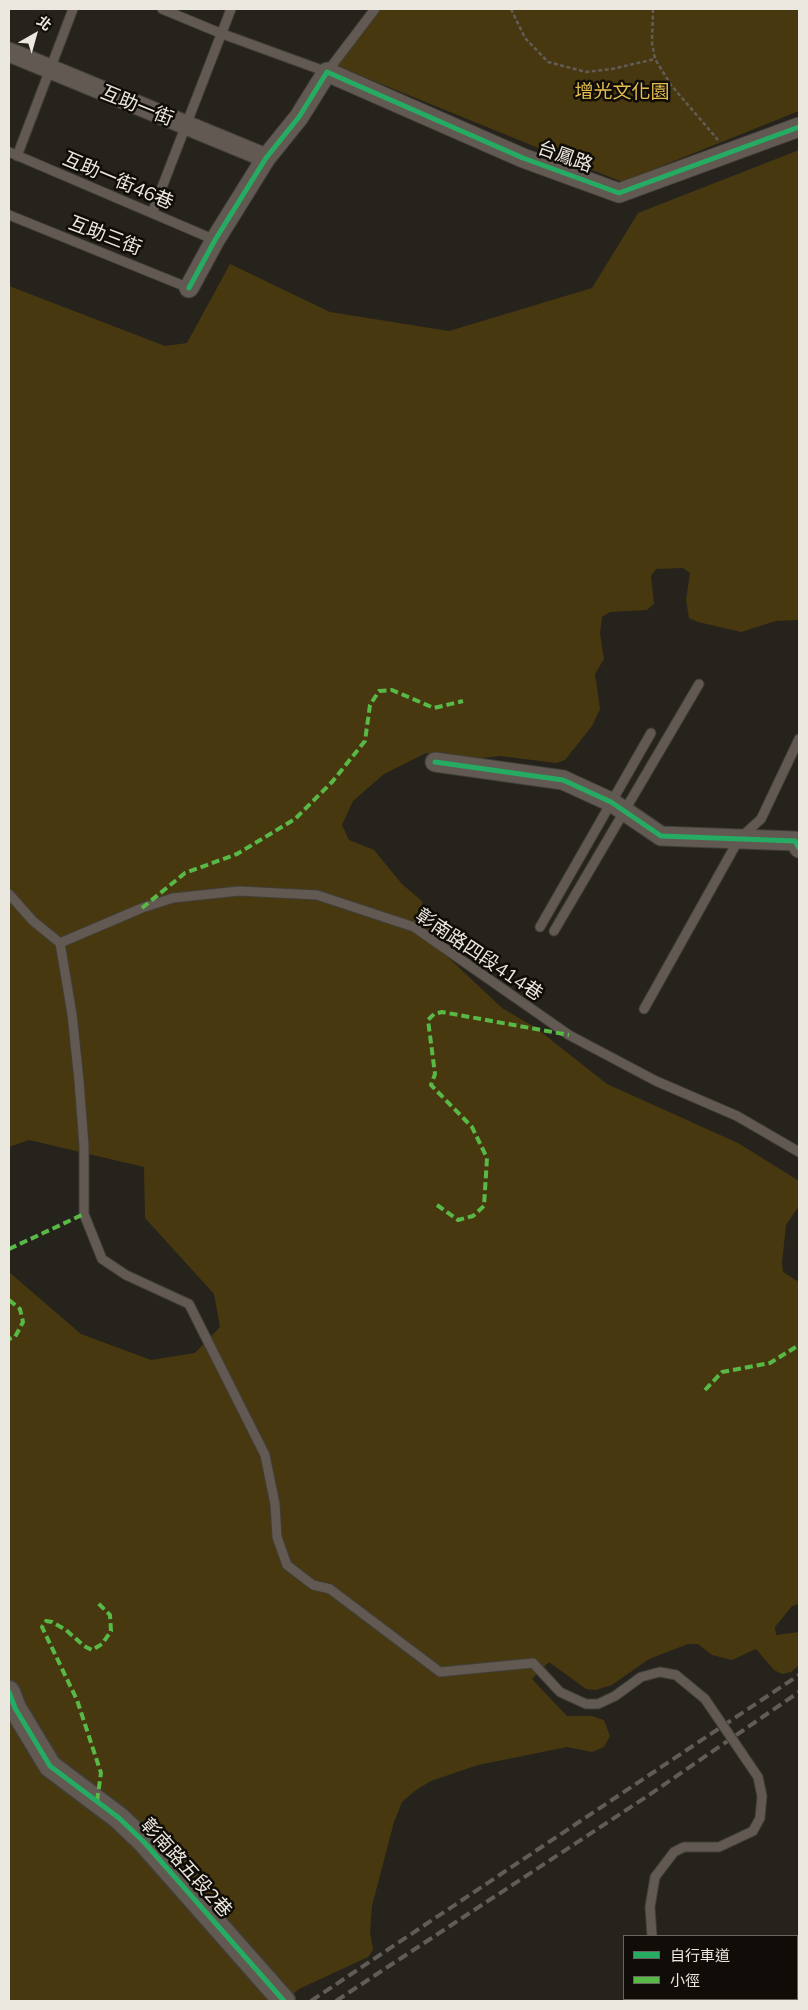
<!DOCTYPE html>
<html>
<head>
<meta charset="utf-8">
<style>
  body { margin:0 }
  #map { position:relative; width:808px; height:2010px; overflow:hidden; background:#25231c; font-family:Mulish,"Noto Sans TC",sans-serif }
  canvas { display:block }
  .frame { position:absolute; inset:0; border:10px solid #ebe8e0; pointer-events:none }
  .legend { position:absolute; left:623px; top:1935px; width:175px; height:65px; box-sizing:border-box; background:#100d08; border:1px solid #68655e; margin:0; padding:6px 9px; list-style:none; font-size:15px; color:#ebe8e0 }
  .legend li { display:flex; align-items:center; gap:10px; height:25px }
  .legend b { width:25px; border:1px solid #68655e }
  .north { position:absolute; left:10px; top:10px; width:50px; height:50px; -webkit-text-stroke:4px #100d08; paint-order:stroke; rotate:38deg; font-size:14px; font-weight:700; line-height:20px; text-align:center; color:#ebe8e0 }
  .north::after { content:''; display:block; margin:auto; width:18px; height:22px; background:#ebe8e0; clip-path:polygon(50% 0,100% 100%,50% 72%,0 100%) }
</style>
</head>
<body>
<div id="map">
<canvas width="808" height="2010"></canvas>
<div class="frame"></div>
<ul class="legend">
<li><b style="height:6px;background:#26ab63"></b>自行車道</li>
<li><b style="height:6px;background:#58b947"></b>小徑</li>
</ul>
<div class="north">北</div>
</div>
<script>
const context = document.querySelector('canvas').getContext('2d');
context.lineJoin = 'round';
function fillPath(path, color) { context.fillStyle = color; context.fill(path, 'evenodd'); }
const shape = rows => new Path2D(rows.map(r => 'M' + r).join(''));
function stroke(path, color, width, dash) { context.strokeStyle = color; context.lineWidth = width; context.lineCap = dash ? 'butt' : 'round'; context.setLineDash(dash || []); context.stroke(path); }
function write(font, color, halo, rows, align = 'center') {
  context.font = font + ' Mulish,"Noto Sans TC",sans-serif'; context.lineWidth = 5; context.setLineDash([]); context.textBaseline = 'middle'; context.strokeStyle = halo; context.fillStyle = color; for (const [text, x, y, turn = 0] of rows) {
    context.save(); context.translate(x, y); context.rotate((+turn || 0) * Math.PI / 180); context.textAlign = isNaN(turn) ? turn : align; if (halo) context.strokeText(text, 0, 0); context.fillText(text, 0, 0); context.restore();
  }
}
const green = shape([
  [381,9,799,9,799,111,622,182,337,66],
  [799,150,799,620,776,621,741,632,698,622,689,618,686,600,690,573,683,568,656,569,651,576,654,604,647,610,610,612,602,617,600,634,604,659,595,674,600,709,592,726,565,760,556,763,500,756,473,759,426,753,384,774,353,801,342,825,349,840,374,850,402,884,422,901,434,944,502,1008,536,1028,607,1084,738,1143,799,1181,799,1206,786,1225,782,1263,783,1272,799,1282,799,1604,792,1606,775,1627,776,1635,799,1632,799,1665,791,1672,782,1674,774,1670,756,1649,732,1660,712,1655,698,1644,688,1644,649,1659,612,1685,595,1690,586,1689,549,1662,532,1679,567,1716,592,1716,604,1720,610,1736,604,1747,592,1752,567,1747,478,1765,431,1781,416,1790,402,1802,394,1822,372,1906,370,1932,373,1950,368,1957,299,1989,285,2001,9,2001,9,1272,81,1334,151,1360,195,1353,220,1327,214,1294,145,1218,144,1167,29,1140,9,1147,9,286,165,346,187,343,230,264,330,312,449,331,592,288,638,213]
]);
const path = shape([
  [511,9,525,38,548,62,586,72,612,69,655,59],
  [653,9,652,43,655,59,671,85,718,140]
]);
const service = shape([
  [162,9,220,33,327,72,375,9],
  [9,152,215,240],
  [17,156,73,9],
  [152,213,231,9],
  [9,215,189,288],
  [9,894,33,921,60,943,72,1014,79,1081,84,1146,84,1214,102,1259,126,1275,189,1304,265,1455,275,1504,277,1537,287,1565,313,1585,330,1589,440,1672,533,1663,560,1692,586,1704,598,1704,615,1696,641,1677,660,1672,676,1675,705,1699],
  [540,927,651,733],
  [554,931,699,684],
  [60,943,142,908,173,898,239,891,317,895,414,927,569,1035,656,1081,737,1116,799,1152],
  [644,1009,739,839,761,819,799,739],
  [652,1936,650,1907,655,1877,674,1852,684,1847,719,1847,753,1831,760,1818,762,1796,758,1777],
  [644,2001,645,1999]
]);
const minor = shape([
  [9,52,266,158],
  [189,288,215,240,266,158,299,117,327,72,523,158,619,193,799,127],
  [435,762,563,780,611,802,661,836,795,841,799,848]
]);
const tertiary = shape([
  [9,1692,15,1708,50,1766,119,1818,144,1842,284,2001]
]);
const rail = shape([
  [311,2001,799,1675],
  [336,2001,649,1795,799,1692]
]);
const serviceBridge = shape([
  [705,1699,758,1777]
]);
const quiet = shape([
  [142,908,185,873,237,854,295,819,332,782,365,741,370,705,379,691,392,690,434,708,463,701],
  [437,1205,458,1220,473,1216,484,1206,487,1158,472,1127,431,1085,435,1074,428,1020,434,1014,442,1012,569,1035],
  [9,1249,84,1214],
  [9,1300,20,1309,23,1322,15,1337,9,1339],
  [705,1390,722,1372,770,1363,799,1345],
  [97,1801,101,1773,77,1700,42,1627,46,1621,52,1622,66,1630,84,1646,92,1650,102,1644,111,1631,110,1615,98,1603]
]);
const cycleway = shape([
  [189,288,215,240,266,158,299,117,327,72,523,158,619,193,799,127],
  [435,762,563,780,611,802,661,836,795,841,799,848],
  [9,1692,15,1708,50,1766,119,1818,144,1842,284,2001]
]);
const parkNames = [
  ["增光文化園",622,92]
];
const streetNames = [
  ["互助一街",137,106,22],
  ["台鳳路",565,157,20],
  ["互助一街46巷",118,181,23],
  ["互助三街",105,236,21],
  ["彰南路四段414巷",479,955,34],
  ["彰南路五段2巷",186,1868,48]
];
fillPath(green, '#47380f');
stroke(service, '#403e38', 11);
stroke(minor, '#403e38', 21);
stroke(tertiary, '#403e38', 25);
stroke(path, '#625c58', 2.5, [4, 2.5]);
stroke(service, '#615952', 9);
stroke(minor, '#615952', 19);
stroke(tertiary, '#615952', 22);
stroke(rail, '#615c57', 4, [10, 5]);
stroke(serviceBridge, '#403e38', 11, []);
stroke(serviceBridge, '#615952', 9);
stroke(quiet, '#58b947', 4, [8, 4]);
stroke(cycleway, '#26ab63', 5);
write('19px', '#e5bd4f', '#100d08', parkNames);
write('19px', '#ebe8e0', '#100d08', streetNames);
</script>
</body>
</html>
